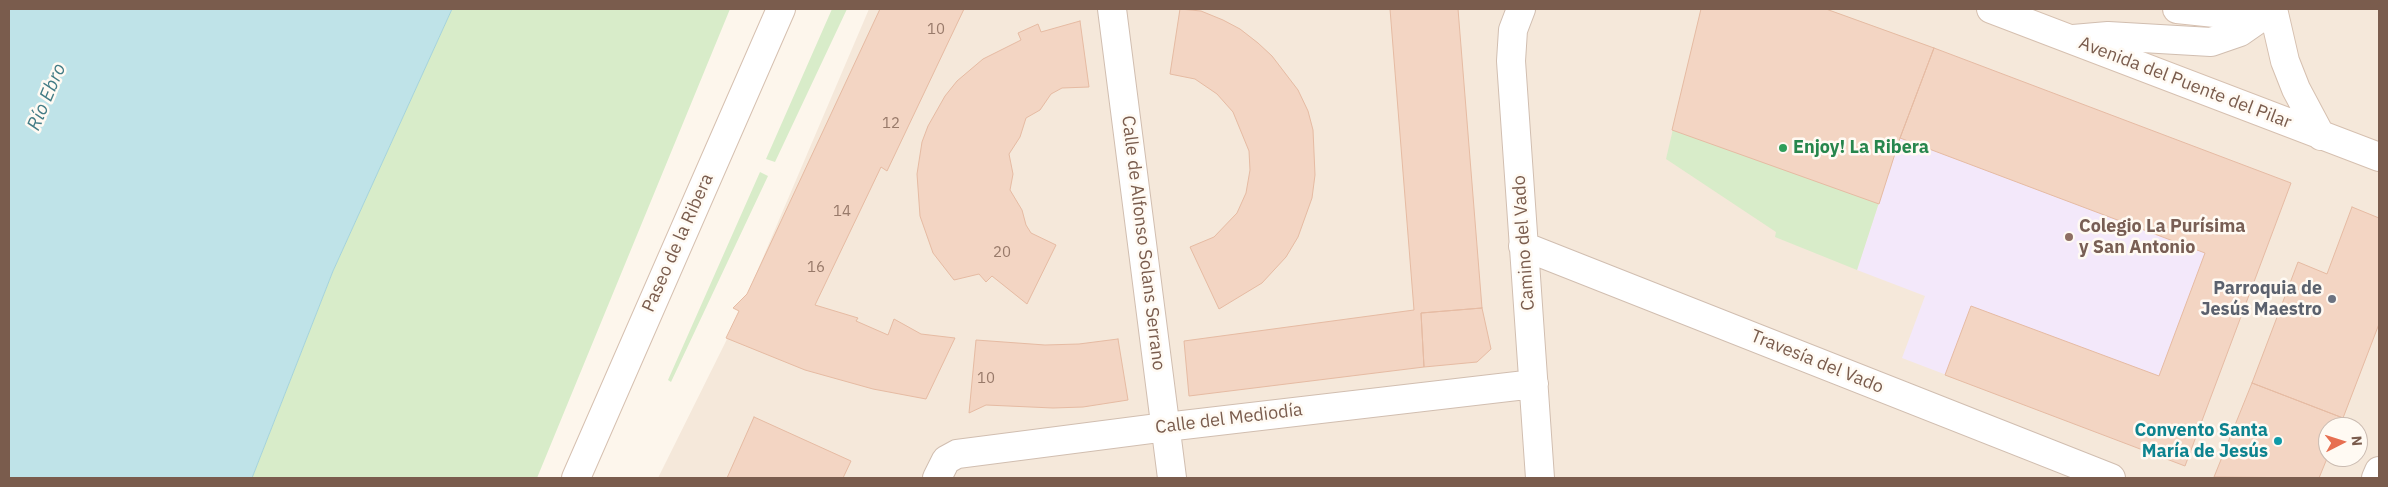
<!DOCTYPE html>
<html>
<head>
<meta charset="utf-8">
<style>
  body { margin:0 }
  #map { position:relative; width:2388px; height:487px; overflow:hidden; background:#fdf6ec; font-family:"IBM Plex Sans",sans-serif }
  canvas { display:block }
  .frame { position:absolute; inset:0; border:10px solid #7a5c4d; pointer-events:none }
  .north { position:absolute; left:2318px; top:417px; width:50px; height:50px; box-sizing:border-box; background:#fffaf3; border:1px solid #cabbb1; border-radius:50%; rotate:85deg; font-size:14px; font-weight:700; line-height:20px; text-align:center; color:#7a5c4d }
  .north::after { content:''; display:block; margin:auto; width:18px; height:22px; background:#e76f51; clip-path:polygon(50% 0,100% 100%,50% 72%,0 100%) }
</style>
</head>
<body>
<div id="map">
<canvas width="2388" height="487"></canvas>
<div class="frame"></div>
<div class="north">N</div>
</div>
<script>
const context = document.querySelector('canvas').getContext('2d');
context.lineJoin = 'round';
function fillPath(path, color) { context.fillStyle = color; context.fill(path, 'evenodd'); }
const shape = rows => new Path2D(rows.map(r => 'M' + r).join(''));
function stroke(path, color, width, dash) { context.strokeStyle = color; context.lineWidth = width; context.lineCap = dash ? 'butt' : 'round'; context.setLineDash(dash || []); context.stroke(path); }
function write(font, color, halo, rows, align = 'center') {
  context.font = font + ' "IBM Plex Sans",sans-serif'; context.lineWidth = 5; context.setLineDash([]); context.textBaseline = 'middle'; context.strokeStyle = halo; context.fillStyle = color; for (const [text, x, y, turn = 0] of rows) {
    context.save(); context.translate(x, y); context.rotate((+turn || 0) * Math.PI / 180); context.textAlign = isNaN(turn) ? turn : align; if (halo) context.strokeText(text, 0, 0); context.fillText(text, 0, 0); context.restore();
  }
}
const residential = shape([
  [869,9,2379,9,2379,478,658,478,735,323],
  [2328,427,2358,427,2358,457,2328,457]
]);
const education = shape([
  [1934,48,2291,183,2185,466,1902,358,1925,296,1857,270,1900,138]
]);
const green = shape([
  [452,9,730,9,537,478,252,478,333,271],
  [832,9,847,9,775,162,766,159],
  [1701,9,1826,9,1934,48,1900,138,1857,270,1775,237,1776,232,1666,159],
  [760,172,768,176,671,382,668,380]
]);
const water = shape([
  [9,9,452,9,333,271,252,478,9,478,9,9]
]);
const building = shape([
  [880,9,964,9,887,171,881,167,815,305,858,318,856,321,888,335,894,319,921,334,955,338,926,399,873,389,805,370,726,338,739,311,733,308,747,294,880,9],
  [1180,9,1201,11,1223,20,1240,29,1258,43,1272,56,1298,90,1308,111,1313,130,1315,175,1312,198,1298,237,1286,257,1262,283,1219,309,1190,247,1214,237,1237,213,1246,193,1250,170,1249,151,1233,112,1217,94,1195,79,1170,74,1180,9],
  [1390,9,1458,9,1482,308,1421,313,1424,367,1189,396,1184,341,1414,310,1390,9],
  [1701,9,1826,9,1934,48,1900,138,1879,204,1672,130,1701,9],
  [1080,21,1089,87,1062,88,1051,94,1040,110,1026,118,1020,137,1009,154,1013,174,1010,190,1022,210,1026,225,1031,233,1056,245,1027,304,992,276,986,282,979,274,954,280,933,253,920,216,917,174,922,142,928,126,945,96,957,81,983,59,1021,40,1018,33,1038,24,1041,32,1080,21],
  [1934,48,2291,183,2185,466,1945,375,1971,306,2159,376,2205,253,1900,138,1934,48],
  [2352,207,2379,218,2379,324,2343,418,2252,383,2298,262,2327,274,2352,207],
  [1482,308,1491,349,1477,362,1424,367,1421,313,1482,308],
  [1118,339,1128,400,1083,407,1053,408,986,405,969,413,976,340,1045,345,1079,344,1118,339],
  [2252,383,2343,418,2339,427,2328,427,2328,456,2319,478,2214,477,2252,383],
  [754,417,851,461,843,478,727,478,754,417]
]);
const minor = shape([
  [1112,9,1172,478],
  [1521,9,1513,30,1511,61,1540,478],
  [2073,39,2108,36,2211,42,2240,32,2273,9],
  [1523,246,2111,478],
  [937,478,946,460,957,454,1166,427,1534,384],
  [2376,478,2379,471]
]);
const secondary = shape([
  [1991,9,2379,157],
  [2177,9,2234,15,2273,9],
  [2273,9,2285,61,2296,89,2321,136],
  [576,478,781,9]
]);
const markers = [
  [1783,148,5,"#2e9e5b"],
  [2069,237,5,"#8d6e63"],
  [2332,299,5,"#6b7280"],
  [2278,441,5,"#0f9aa8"]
];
const numberNames = [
  ["10",936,30],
  ["12",891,124],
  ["14",842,212],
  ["20",1002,253],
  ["16",816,268],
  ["10",986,379]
];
const streetNames = [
  ["Avenida del Puente del Pilar",2185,83,21],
  ["Paseo de la Ribera",678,243,-66],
  ["Calle de Alfonso Solans Serrano",1143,243,83],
  ["Camino del Vado",1524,243,-94],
  ["Travesía del Vado",1817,362,22],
  ["Calle del Mediodía",1229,419,-7]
];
const leisureNames = [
  ["Enjoy! La Ribera",1793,148]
];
const educationNames = [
  ["Colegio La Purísima",2079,227],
  ["y San Antonio",2079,248]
];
const worshipNames = [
  ["Parroquia de",2322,289],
  ["Jesús Maestro",2322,310]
];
const cultureNames = [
  ["Convento Santa",2268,431],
  ["María de Jesús",2268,452]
];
const waterNames = [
  ["Río Ebro",47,97,-67]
];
fillPath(residential, '#f5e8da');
fillPath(education, '#f3e8fa');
fillPath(green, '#d8ecc9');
fillPath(water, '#bfe3e8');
stroke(water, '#a5d3da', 1);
fillPath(building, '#f3d5c3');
stroke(building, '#e6bba3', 1);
stroke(minor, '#d1beb0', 30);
stroke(secondary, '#d6c0b0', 30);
stroke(minor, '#fff', 28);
stroke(secondary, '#fff', 28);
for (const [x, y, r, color] of markers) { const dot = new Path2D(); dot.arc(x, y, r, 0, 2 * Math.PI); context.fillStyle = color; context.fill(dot); stroke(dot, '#fffaf3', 2); }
write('15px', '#987a6a', null, numberNames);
write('18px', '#7a5c4d', '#fffaf3', streetNames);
write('bold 18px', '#27864d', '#fffaf3', leisureNames, 'left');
write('bold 18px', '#785e54', '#fffaf3', educationNames, 'left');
write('bold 18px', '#5b616d', '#fffaf3', worshipNames, 'right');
write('bold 18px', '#0d838f', '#fffaf3', cultureNames, 'right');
write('italic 19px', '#437c86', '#fffaf3', waterNames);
</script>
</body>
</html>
